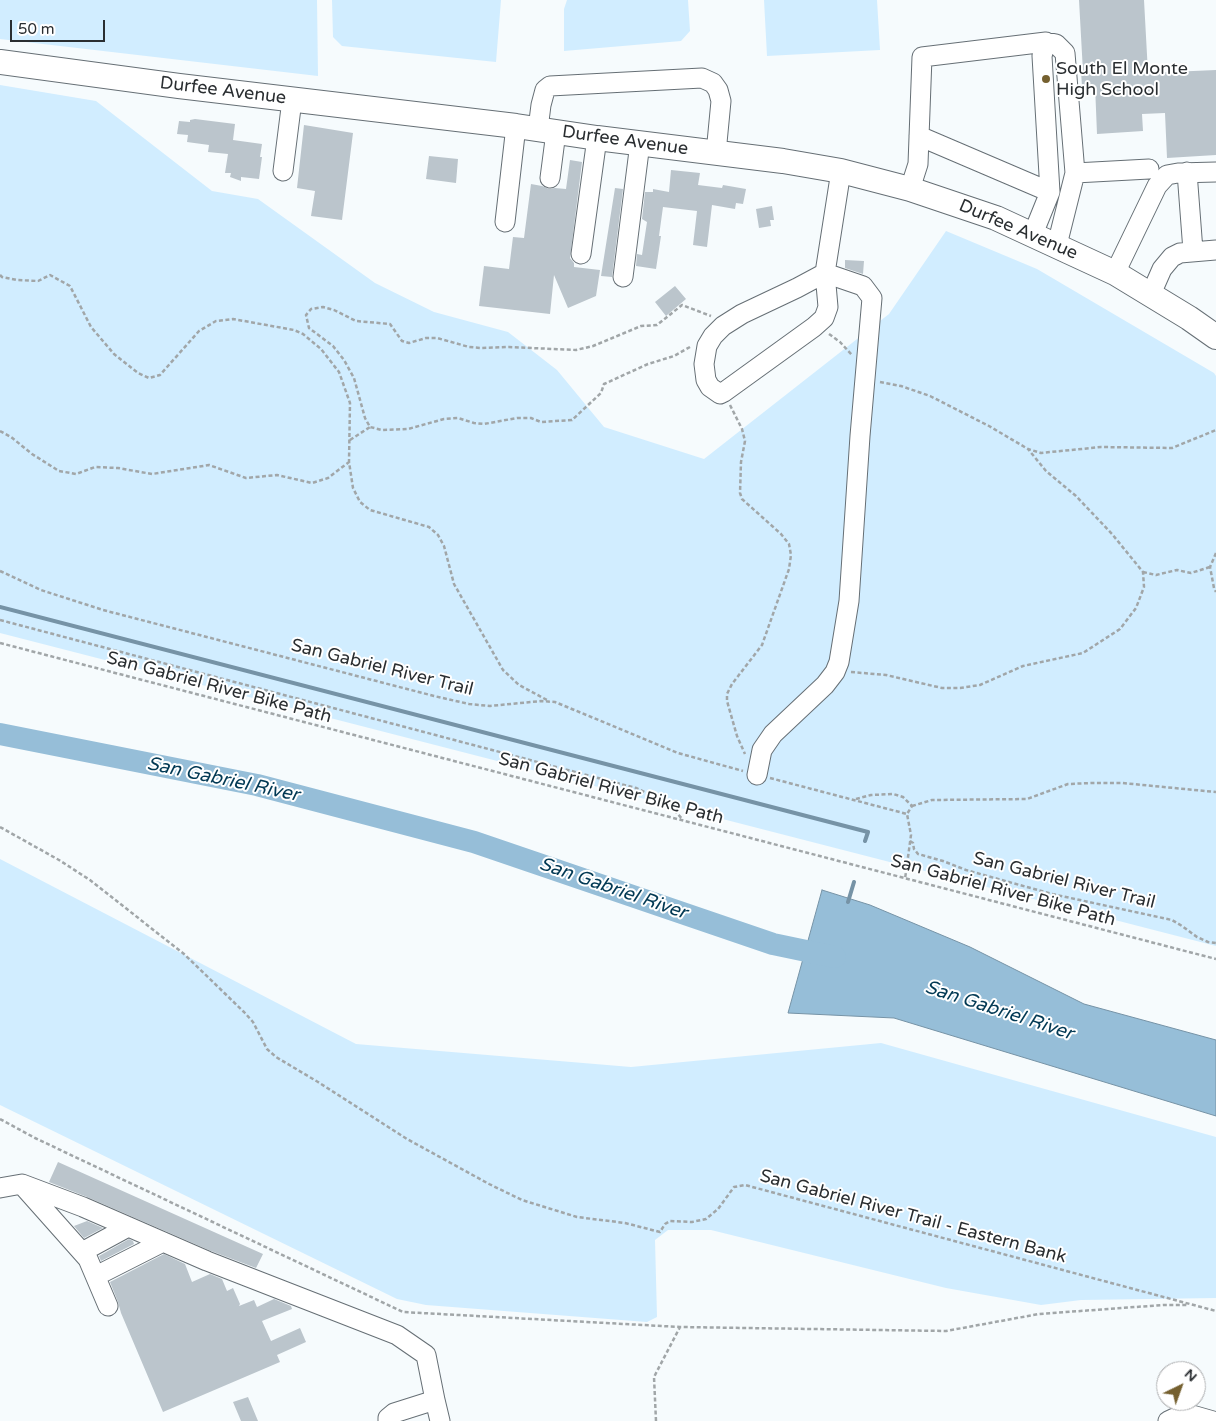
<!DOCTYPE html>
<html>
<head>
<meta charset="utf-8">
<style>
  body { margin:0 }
  #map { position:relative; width:1216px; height:1421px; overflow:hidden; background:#f6fbfd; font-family:"Varela Round",sans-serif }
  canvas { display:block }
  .north { position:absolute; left:1156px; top:1361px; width:50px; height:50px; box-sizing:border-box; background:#fff; border:1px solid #aaabad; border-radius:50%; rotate:42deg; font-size:14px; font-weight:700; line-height:20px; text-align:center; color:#2a2e31 }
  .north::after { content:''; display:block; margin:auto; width:18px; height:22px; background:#75602f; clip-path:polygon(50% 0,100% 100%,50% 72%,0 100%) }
  .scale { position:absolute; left:10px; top:20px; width:95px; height:22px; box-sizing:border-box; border:2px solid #2a2e31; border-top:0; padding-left:6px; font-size:15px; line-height:18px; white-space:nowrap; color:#2a2e31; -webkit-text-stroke:4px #fff; paint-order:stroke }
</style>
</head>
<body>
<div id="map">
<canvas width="1216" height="1421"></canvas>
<div class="north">N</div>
<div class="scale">50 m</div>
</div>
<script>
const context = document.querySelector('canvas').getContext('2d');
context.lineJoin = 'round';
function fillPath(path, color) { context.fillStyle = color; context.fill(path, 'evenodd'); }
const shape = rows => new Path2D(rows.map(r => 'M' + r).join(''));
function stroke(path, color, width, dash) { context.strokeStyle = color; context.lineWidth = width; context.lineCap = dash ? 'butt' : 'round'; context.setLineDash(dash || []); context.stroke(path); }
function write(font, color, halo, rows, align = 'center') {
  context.font = font + ' "Varela Round",sans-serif'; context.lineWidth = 4; context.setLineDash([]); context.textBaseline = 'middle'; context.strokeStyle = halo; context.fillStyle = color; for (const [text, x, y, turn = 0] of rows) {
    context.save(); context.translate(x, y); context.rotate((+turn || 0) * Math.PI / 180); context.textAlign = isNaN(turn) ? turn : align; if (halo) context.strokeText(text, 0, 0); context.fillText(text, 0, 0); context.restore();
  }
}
const green = shape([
  [0,0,317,0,318,76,0,39],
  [332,0,501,0,496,62,342,46,333,37],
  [567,0,688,0,690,31,681,41,564,51,564,9],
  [764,0,877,0,880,50,767,56],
  [0,85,96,101,212,191,258,199,375,283,434,312,508,332,557,370,604,427,704,459,889,314,946,231,1037,269,1214,373,1216,376,1216,946,0,633],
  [0,859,356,1044,631,1067,881,1043,1216,1137,1216,1298,1081,1300,1041,1305,946,1288,711,1230,668,1230,655,1240,657,1317,647,1322,426,1305,397,1299,0,1105]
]);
const water = shape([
  [822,890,870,905,970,947,1084,1004,1216,1040,1216,1116,894,1018,788,1013,822,890]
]);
const stream = shape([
  [0,607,868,832,865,841],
  [848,902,854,882]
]);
const river = shape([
  [0,734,257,785,474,842,773,944,835,957]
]);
const building = shape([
  [1079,0,1144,0,1148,73,1216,70,1216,155,1167,158,1165,113,1142,114,1143,131,1097,134,1095,85,1082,86,1081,72,1083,72],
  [195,119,235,124,233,140,262,144,260,157,262,157,259,179,241,177,241,181,230,177,231,173,225,173,228,154,208,152,209,145,187,142,188,135,177,134,179,121,190,122,190,120],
  [304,125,353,133,342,220,311,216,315,191,297,188],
  [429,156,458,159,456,183,426,179],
  [570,160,582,162,570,258,574,263,574,267,600,270,596,296,568,308,554,275,550,314,479,306,484,266,509,269,513,237,524,238,531,184,542,186,549,189,555,188,566,189],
  [671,170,700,173,698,185,722,188,723,185,746,189,743,204,736,203,735,209,712,205,707,247,693,245,697,211,663,207,659,236,661,236,656,269,636,266,637,254,642,255,647,222,642,219,645,192,653,192,653,189,669,192],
  [615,188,623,189,612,277,601,276],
  [772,206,774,220,770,220,771,226,759,228,756,209],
  [845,260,864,261,863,274,845,268],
  [675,286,686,299,666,316,655,302],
  [58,1162,263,1254,256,1268,211,1251,87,1197,49,1182],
  [87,1221,103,1228,84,1238,74,1226],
  [129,1239,133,1241,134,1244,101,1261,99,1256],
  [164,1254,185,1264,192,1282,210,1274,222,1279,227,1291,233,1288,240,1304,239,1306,254,1300,257,1307,274,1299,291,1306,292,1309,262,1321,271,1341,300,1328,306,1342,277,1355,280,1362,163,1412,121,1313,118,1302,110,1282],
  [248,1397,258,1421,241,1421,233,1402]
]);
const path = shape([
  [0,275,2,277,17,280,38,281,50,275,70,286,91,327,114,354,138,373,149,378,160,375,199,331,216,321,233,319,294,330,303,334,321,349,339,372,350,403,349,462,353,488,360,502,370,510,429,527,438,535,444,546,454,584,503,670,519,685,547,700],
  [829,334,840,342,852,355],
  [690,347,674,356,648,364,604,384,601,393,572,420,541,422,531,418,517,418,484,424,474,423,458,418,444,419,408,429,382,430,370,427,365,418,354,378,344,360,333,346,309,328,306,315,311,309,323,307,334,310,356,321,390,324,402,341,409,343,426,338,437,338,469,347,481,348,509,347,576,350,593,346,641,326,657,325,682,305,711,316],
  [880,382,901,386,930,396,989,426,1028,449,1041,453,1101,447,1172,448,1216,430],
  [730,405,742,429,745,441,741,462,740,493,742,499,781,534,789,544,791,555,789,569,762,645,732,684,727,694,727,701,737,736,745,754],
  [0,431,11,437,32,454,59,471,76,474,95,467,118,468,152,474,209,465,246,478,277,475,312,483,328,478,349,462],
  [350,440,370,427],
  [1216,553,1210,567,1214,588,1216,592],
  [0,571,41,590,103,610,434,696,469,704,490,706,541,701,555,702,678,753,743,771],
  [1143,572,1156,575,1177,570,1191,573,1210,567],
  [0,620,636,788,657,798,677,813,683,820],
  [0,643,1216,959],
  [851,672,886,675,942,688,960,688,980,685,1023,666,1083,653,1120,629,1136,608,1144,587,1143,572,1112,534,1076,496,1046,471,1028,449],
  [770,778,907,814],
  [856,799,871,795,893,794,903,797,912,806,907,814,911,835,905,879],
  [912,806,932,800,1027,799,1068,784,1092,783,1122,783,1216,792],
  [0,827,59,860,90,880,184,954,244,1012,253,1022,267,1049,276,1057,318,1082,407,1139,489,1184,522,1200,577,1217,625,1223,660,1232,665,1224,670,1221,692,1222,706,1219,718,1209,734,1187,745,1185,1216,1311],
  [910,841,913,843,914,849,918,854,943,861,966,870,1052,894,1172,920,1182,926,1197,937,1208,942,1216,943],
  [0,1119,35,1138,403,1312,680,1327,946,1331,1039,1314,1163,1305,1187,1305],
  [656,1421,654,1377,680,1327]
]);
const minor = shape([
  [538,129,541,105,545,90,550,86,702,78,713,83,718,90,721,101,716,153],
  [919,136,1050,192],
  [283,171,292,100],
  [1187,172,1193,251],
  [1075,173,1149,169],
  [550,178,556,132],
  [910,189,918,164,922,57,1046,42],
  [505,222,516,126],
  [1033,234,1050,192,1042,56,1046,42,1056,44,1065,53,1075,173,1057,245],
  [581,254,597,138],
  [1115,273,1157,186,1167,175,1178,173,1216,172],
  [623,277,640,143],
  [1151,294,1162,269,1172,257,1180,253,1216,250],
  [757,775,762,750,773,734,825,685,835,672,839,662,849,601,860,436,872,298,863,286,825,273,797,288,742,314,723,326,713,336,707,346,704,364,706,380,710,387,720,394,724,392,814,327,824,318,828,307,825,273,841,171],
  [24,1187,88,1259,108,1306],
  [0,1188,22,1184,83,1207,207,1261,397,1335,426,1355,435,1400],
  [82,1252,128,1227],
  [96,1276,163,1242],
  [388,1421,388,1418,394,1413,435,1400,440,1421],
  [1168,1421,1185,1413,1213,1421]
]);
const major = shape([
  [0,62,179,86,516,126,597,138,783,161,841,171,910,189,996,218,1115,273,1189,318,1216,337]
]);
const markers = [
  [1046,79,5,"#75602f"]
];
const poiNames = [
  ["South El Monte",1056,69],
  ["High School",1056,90]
];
const streetNames = [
  ["Durfee Avenue",223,91,7],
  ["Durfee Avenue",625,141,8],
  ["Durfee Avenue",1018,230,23],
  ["San Gabriel River Trail",382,668,14],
  ["San Gabriel River Bike Path",219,688,15],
  ["San Gabriel River Bike Path",611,789,15],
  ["San Gabriel River Trail",1064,881,14],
  ["San Gabriel River Bike Path",1003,891,15],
  ["San Gabriel River Trail - Eastern Bank",913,1217,15]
];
const waterNames = [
  ["San Gabriel River",223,780,12],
  ["San Gabriel River",613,889,19],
  ["San Gabriel River",999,1011,18]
];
fillPath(green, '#d1edff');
fillPath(water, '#96bed8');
stroke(water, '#7693a6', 1);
stroke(stream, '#7693a6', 4);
stroke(river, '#96bed8', 22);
fillPath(building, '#bbc5cc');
stroke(minor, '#666f75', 21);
stroke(major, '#666f75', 26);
stroke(path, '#a1a6a8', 2.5, [4, 2.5]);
stroke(minor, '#fff', 19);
stroke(major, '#fff', 24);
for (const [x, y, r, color] of markers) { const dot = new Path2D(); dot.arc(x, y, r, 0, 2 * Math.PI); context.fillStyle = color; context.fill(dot); stroke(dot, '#fff', 2); }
write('18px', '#2a2e31', '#fff', poiNames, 'left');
write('18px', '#2a2e31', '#fff', streetNames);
write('italic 19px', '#023954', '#fff', waterNames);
</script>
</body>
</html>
